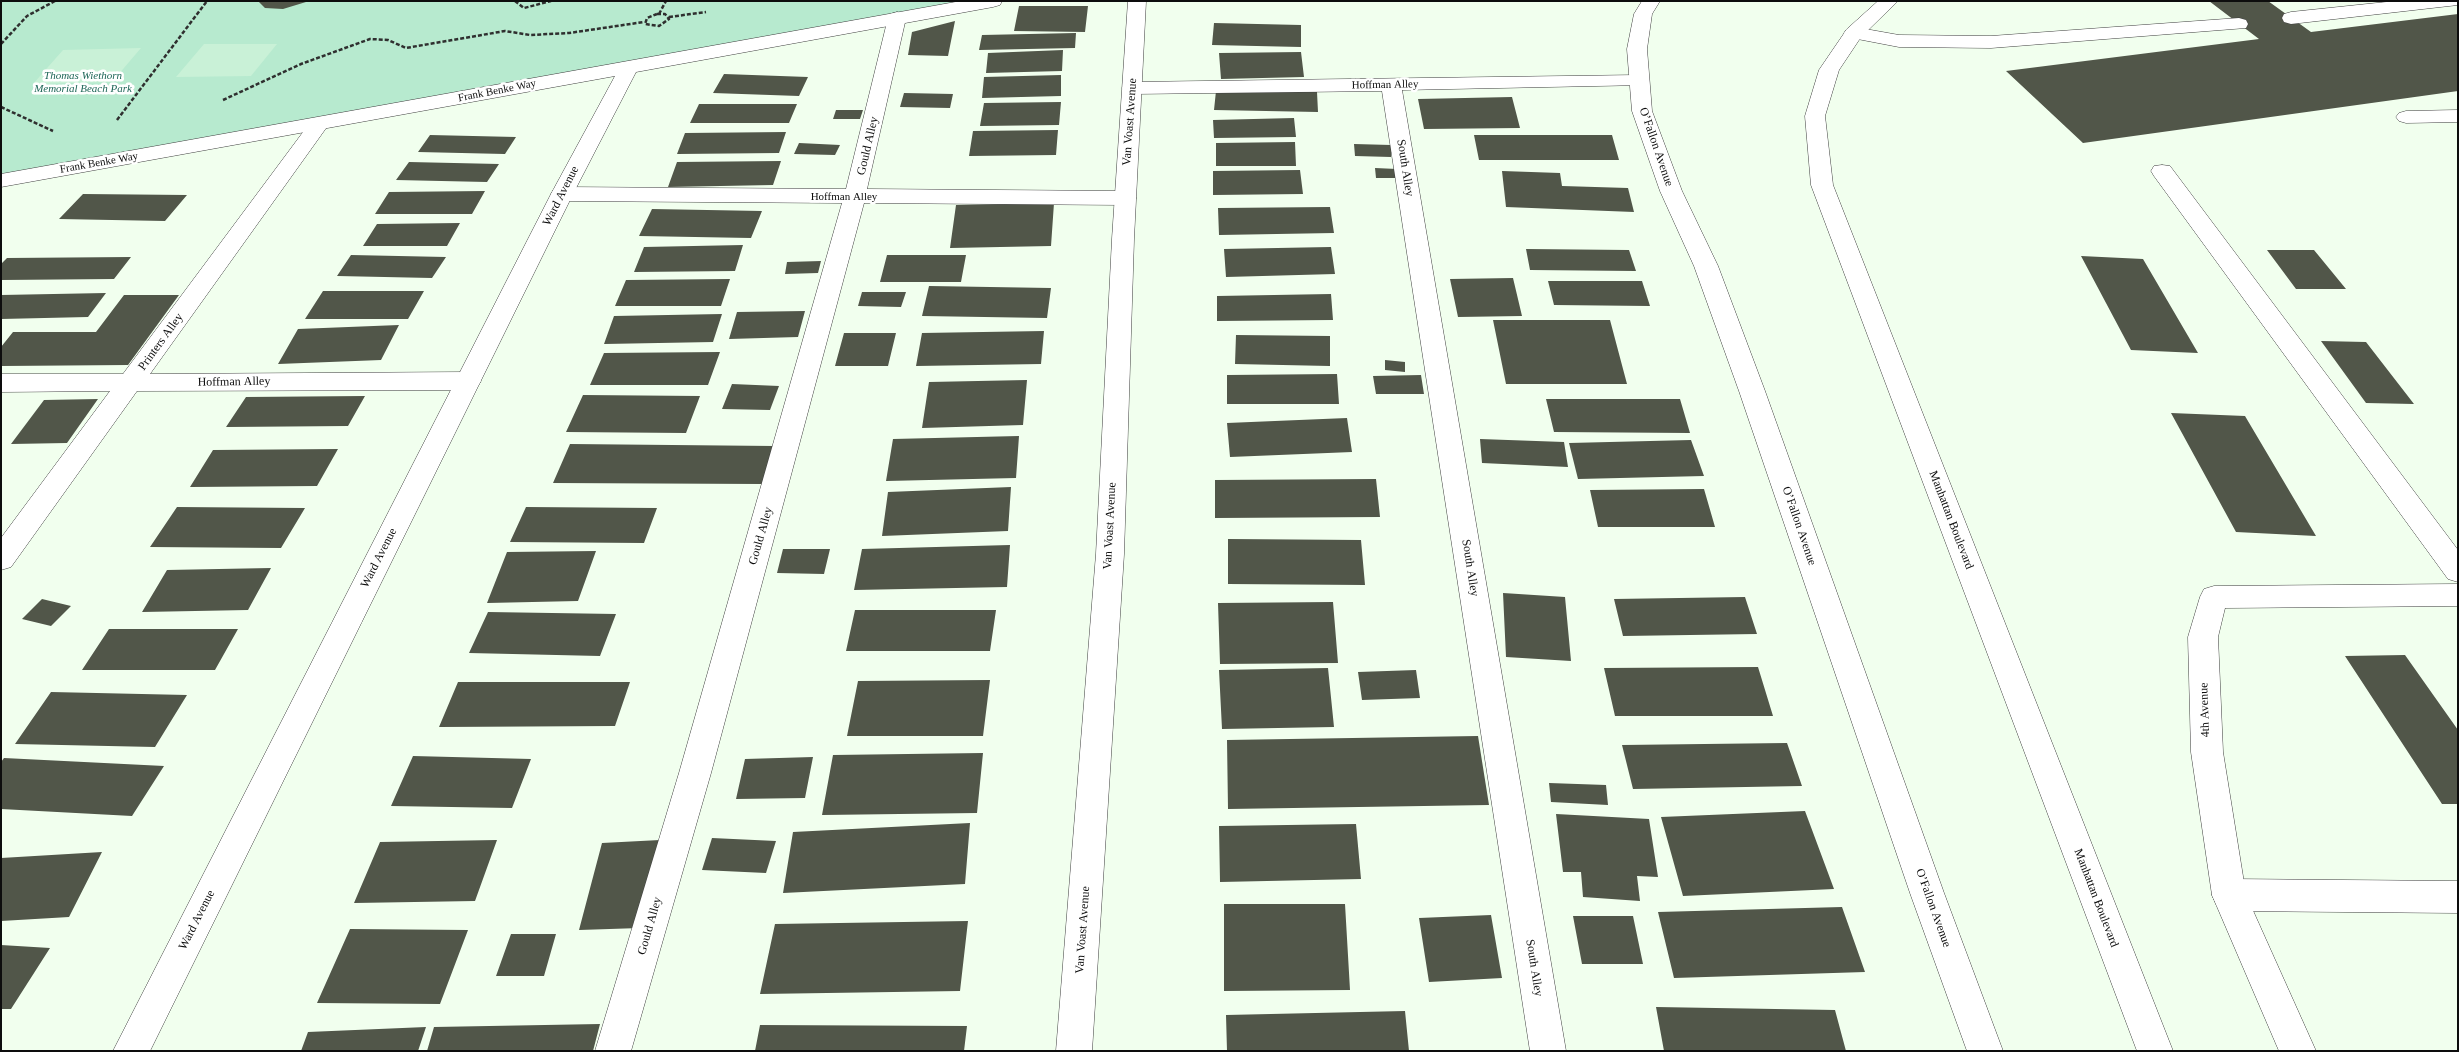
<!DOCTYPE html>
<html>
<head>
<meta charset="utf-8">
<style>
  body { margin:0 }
  #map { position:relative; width:2459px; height:1052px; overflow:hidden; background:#f1ffee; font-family:Georgia,serif }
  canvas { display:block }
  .frame { position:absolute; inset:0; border:2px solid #0d0d0d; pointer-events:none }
</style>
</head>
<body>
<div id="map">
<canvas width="2459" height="1052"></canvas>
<div class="frame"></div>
</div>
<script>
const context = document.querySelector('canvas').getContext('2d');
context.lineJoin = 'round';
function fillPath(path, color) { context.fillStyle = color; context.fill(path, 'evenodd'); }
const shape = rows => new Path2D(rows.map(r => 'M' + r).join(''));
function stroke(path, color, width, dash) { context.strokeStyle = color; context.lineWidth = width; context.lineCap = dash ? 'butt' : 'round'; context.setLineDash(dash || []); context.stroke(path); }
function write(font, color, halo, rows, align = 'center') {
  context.font = font + ' Georgia,serif'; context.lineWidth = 5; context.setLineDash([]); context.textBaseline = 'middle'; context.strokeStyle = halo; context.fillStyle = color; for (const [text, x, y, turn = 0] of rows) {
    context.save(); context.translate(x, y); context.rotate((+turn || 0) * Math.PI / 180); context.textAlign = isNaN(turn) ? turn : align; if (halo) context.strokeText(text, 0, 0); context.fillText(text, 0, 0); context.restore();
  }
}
const green = shape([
  [1,1,993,1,1,181]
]);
const pitch = shape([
  [204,44,277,44,251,76,176,77],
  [141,48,112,82,33,84,63,50]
]);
const building = shape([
  [258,1,306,1,306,2,283,9,265,8],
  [2209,1,2268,1,2311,32,2458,14,2458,91,2083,143,2006,71,2259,39],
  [1019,6,1088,6,1085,32,1014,31],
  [955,21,948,56,908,55,912,32],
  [1214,23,1301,25,1301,47,1212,45],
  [1076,33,1075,48,979,50,982,35],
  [1063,50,1062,71,986,73,988,53],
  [1301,52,1304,77,1221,79,1219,53],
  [724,74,808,77,799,96,713,93],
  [1061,75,1061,96,982,98,984,77],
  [1216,91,1317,92,1318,112,1214,110],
  [904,93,953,94,950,108,900,107],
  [1512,97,1520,128,1424,129,1418,99],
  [1061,102,1059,125,980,126,984,103],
  [699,104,797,104,789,123,690,123],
  [836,110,863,110,860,119,833,119],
  [1294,118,1296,137,1214,138,1213,120],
  [1058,130,1056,155,969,156,973,131],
  [786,132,779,153,677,154,685,133],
  [430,135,516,137,505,154,418,152],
  [1474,135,1612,135,1619,160,1479,160],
  [1295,142,1296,166,1216,166,1216,143],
  [799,143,840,145,835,155,794,154],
  [1354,144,1391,145,1391,157,1355,156],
  [781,161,773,185,668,187,677,162],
  [409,162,499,164,487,182,396,180],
  [1375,168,1397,169,1397,178,1376,178],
  [1300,170,1303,194,1213,195,1213,171],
  [1502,171,1560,173,1562,186,1628,188,1634,212,1506,207],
  [485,191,472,214,375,214,389,192],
  [83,194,187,195,165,221,59,219],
  [1054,203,1051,246,950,248,956,205],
  [1330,207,1334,233,1219,235,1218,208],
  [652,209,762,211,751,238,639,236],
  [460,223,447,246,363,246,377,224],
  [743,245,735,271,634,272,644,247],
  [1331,247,1335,274,1226,277,1224,249],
  [1526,249,1629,250,1636,271,1530,270],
  [2267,250,2314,250,2346,289,2296,289],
  [351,255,446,257,432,278,337,276],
  [887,255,966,255,961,282,880,282],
  [2081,256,2143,259,2198,353,2131,350],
  [131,257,114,279,1,280,1,264,7,258],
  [821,261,818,273,785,274,787,262],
  [1513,278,1522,316,1458,317,1450,279],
  [730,279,721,306,615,306,626,280],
  [1548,281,1642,281,1650,306,1554,305],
  [929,286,1051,288,1047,318,922,316],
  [323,291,424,291,408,319,305,319],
  [862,292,906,292,901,307,858,306],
  [106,293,88,317,1,319,1,295],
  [1331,294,1333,320,1217,321,1217,296],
  [124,295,179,295,128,365,1,366,1,347,13,332,96,332],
  [805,311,798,337,729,339,737,312],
  [722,314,713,342,604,344,614,316],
  [1493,320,1610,320,1627,384,1506,384],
  [399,325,381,360,278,364,298,329],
  [1044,331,1041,364,916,366,922,333],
  [844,333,896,333,888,366,835,366],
  [1236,335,1330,336,1330,366,1235,364],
  [2321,341,2366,342,2414,404,2366,403],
  [720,352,708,385,590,385,604,353],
  [1385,360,1405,362,1405,372,1385,370],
  [1337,374,1339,404,1227,404,1227,375],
  [1421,375,1424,394,1376,394,1373,376],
  [1027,380,1023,425,922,428,929,382],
  [732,384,779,386,770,410,722,409],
  [583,395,700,396,686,433,566,432],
  [365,396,348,426,226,427,246,397],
  [98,399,67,443,11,444,44,400],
  [1546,399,1680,399,1690,433,1554,432],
  [2171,413,2245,416,2316,536,2236,532],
  [1347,418,1352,452,1230,457,1227,423],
  [1019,436,1016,478,886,481,893,439],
  [1480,439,1564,442,1568,467,1482,463],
  [1691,440,1704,476,1578,479,1569,443],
  [570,444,774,446,762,484,553,483],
  [338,449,317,486,190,487,213,450],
  [1376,479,1380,517,1215,518,1215,480],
  [1011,487,1008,531,882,536,888,492],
  [1704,489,1715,527,1598,527,1590,490],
  [177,507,305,508,281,548,150,547],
  [526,507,657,508,644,543,510,542],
  [1228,539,1361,540,1365,585,1228,584],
  [1010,545,1007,587,854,590,862,549],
  [783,549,830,549,824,574,777,573],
  [596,551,578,601,487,603,507,552],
  [271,568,248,610,142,612,167,570],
  [1503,593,1565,597,1571,661,1506,657],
  [1745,597,1757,634,1623,636,1614,599],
  [42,599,71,606,51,626,22,619],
  [1333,602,1338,663,1220,664,1218,603],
  [855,610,996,610,990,651,846,651],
  [488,612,616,614,600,656,469,653],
  [109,629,238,629,215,670,82,670],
  [2405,655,2458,730,2458,804,2442,804,2345,656],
  [1758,667,1773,716,1615,716,1604,668],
  [1328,668,1334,727,1222,729,1219,670],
  [1416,670,1420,698,1362,700,1358,672],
  [990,680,983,736,847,736,858,681],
  [458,682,630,682,615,726,439,727],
  [51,692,187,695,155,747,15,744],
  [1478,736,1489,805,1228,809,1227,740],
  [1787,743,1802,786,1633,789,1622,745],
  [983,753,977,813,822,815,833,755],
  [413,756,531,759,512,808,391,806],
  [813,757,805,798,736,799,745,759],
  [4,758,164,766,132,816,1,809,1,762],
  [1549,783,1606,785,1608,805,1551,802],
  [1805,811,1834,889,1683,896,1661,817],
  [1556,814,1649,819,1658,877,1637,876,1640,901,1583,897,1581,872,1563,872],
  [970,823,965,884,783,893,793,832],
  [1356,824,1361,879,1220,882,1219,826],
  [712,838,776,841,766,873,702,870],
  [497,840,475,901,354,903,380,842],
  [660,840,640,928,579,930,602,843],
  [102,852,69,917,1,921,1,858],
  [1224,904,1345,904,1350,990,1224,991],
  [1842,907,1865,972,1674,978,1658,912],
  [1491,915,1502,978,1429,982,1419,918],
  [1573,916,1633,916,1643,964,1582,964],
  [968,921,960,991,760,994,775,924],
  [350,929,468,930,440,1004,317,1003],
  [511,934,556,934,544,976,496,976],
  [1,945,50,948,11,1009,1,1009],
  [1656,1007,1835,1010,1846,1051,1664,1051],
  [1405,1011,1409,1051,1227,1051,1226,1015],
  [600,1024,593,1051,427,1051,434,1027],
  [760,1025,967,1026,964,1051,755,1051],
  [426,1027,418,1051,301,1051,308,1032]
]);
const path = shape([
  [515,1,524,8,551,1],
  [657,14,665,14,669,19,659,26,645,24,647,18,657,14],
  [659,14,666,1],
  [669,17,706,12],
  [1,44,27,16,55,1],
  [223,100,301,64,370,39,388,40,406,48,505,31,530,35,569,33,644,22],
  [1,107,53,131],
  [117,120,207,1]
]);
const lane = shape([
  [2396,1,2458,1,2458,5,2291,24,2284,22,2282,18,2284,14,2291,12,2396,1],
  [897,12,904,14,906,18,867,189,1125,191,1133,193,1136,198,1133,203,1125,205,864,203,711,773,631,1051,595,1051,679,773,842,203,562,201,554,199,551,194,554,189,562,187,846,189,888,18,890,14,897,12],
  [2239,18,2246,20,2248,24,2246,28,1991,48,1899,47,1847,37,1844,33,1847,29,1854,27,1899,35,1991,36,2239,18],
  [1638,75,1645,77,1648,81,1645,85,1402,90,1566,1051,1530,1051,1382,91,1132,94,1125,92,1122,88,1125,84,1132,82,1638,75],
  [2458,110,2458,122,2406,123,2399,121,2396,117,2399,113,2406,111,2458,110],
  [319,118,326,120,329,124,150,374,468,372,477,375,481,381,477,387,468,390,137,391,11,567,1,570,1,538,110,391,1,392,1,374,123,374,312,120,319,118],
  [2162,165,2170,166,2458,550,2458,582,2448,579,2154,176,2151,171,2154,166,2162,165],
  [2229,879,2458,881,2458,913,2229,911,2217,906,2212,895,2217,884,2229,879]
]);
const street = shape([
  [961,1,1002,1,1000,5,993,7,636,72,573,194,150,1051,113,1051,551,194,615,76,1,187,1,174,961,1],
  [1128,1,1146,1,1134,239,1124,554,1092,1051,1056,1051,1096,554,1112,239,1128,1],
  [1642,1,1660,1,1652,14,1647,49,1652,111,1682,191,1718,266,1765,391,1944,893,2003,1051,1967,1051,1910,893,1739,391,1694,266,1660,191,1632,111,1627,49,1634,14,1642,1],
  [1878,1,1898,1,1861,37,1839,70,1825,116,1833,185,2173,1051,2137,1051,1811,185,1805,116,1819,70,1847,29,1878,1],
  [2458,584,2458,606,2225,608,2218,637,2223,752,2246,895,2316,1051,2279,1051,2212,895,2191,752,2188,637,2200,597,2204,589,2214,586,2458,584]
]);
const farParknames = [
  ["Thomas Wiethorn",83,76],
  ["Memorial Beach Park",83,89]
];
const farStreetnames = [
  ["Hoffman Alley",1385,85,-1],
  ["Frank Benke Way",497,91,-11],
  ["Frank Benke Way",99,163,-10],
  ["Hoffman Alley",844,197]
];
const streetNames = [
  ["Van Voast Avenue",1130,122,-86],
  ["Gould Alley",868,146,-77],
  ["O’Fallon Avenue",1656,147,71],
  ["South Alley",1405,168,81],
  ["Ward Avenue",561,196,-63],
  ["Printers Alley",161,342,-54],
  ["Hoffman Alley",234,382,-1],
  ["Manhattan Boulevard",1951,520,69],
  ["Van Voast Avenue",1110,526,-87],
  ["O’Fallon Avenue",1799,526,71],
  ["Gould Alley",761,536,-74],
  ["Ward Avenue",379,558,-63],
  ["South Alley",1470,568,81],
  ["4th Avenue",2205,710,-92],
  ["Manhattan Boulevard",2096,898,69],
  ["O’Fallon Avenue",1933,908,70],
  ["Ward Avenue",197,920,-63],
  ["Gould Alley",650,926,-74],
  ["Van Voast Avenue",1083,930,-86],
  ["South Alley",1534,968,81]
];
fillPath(green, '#b7eacf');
fillPath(pitch, '#c9f1d7');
fillPath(building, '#515649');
stroke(lane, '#404040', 1);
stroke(street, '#404040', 1);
stroke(path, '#2f2f2f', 2.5, [4, 2]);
fillPath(lane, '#fff');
fillPath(street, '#fff');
write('italic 11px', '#1d6657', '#fff', farParknames);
write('11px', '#0d0d0d', '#fff', farStreetnames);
write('12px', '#0d0d0d', '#fff', streetNames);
</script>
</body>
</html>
